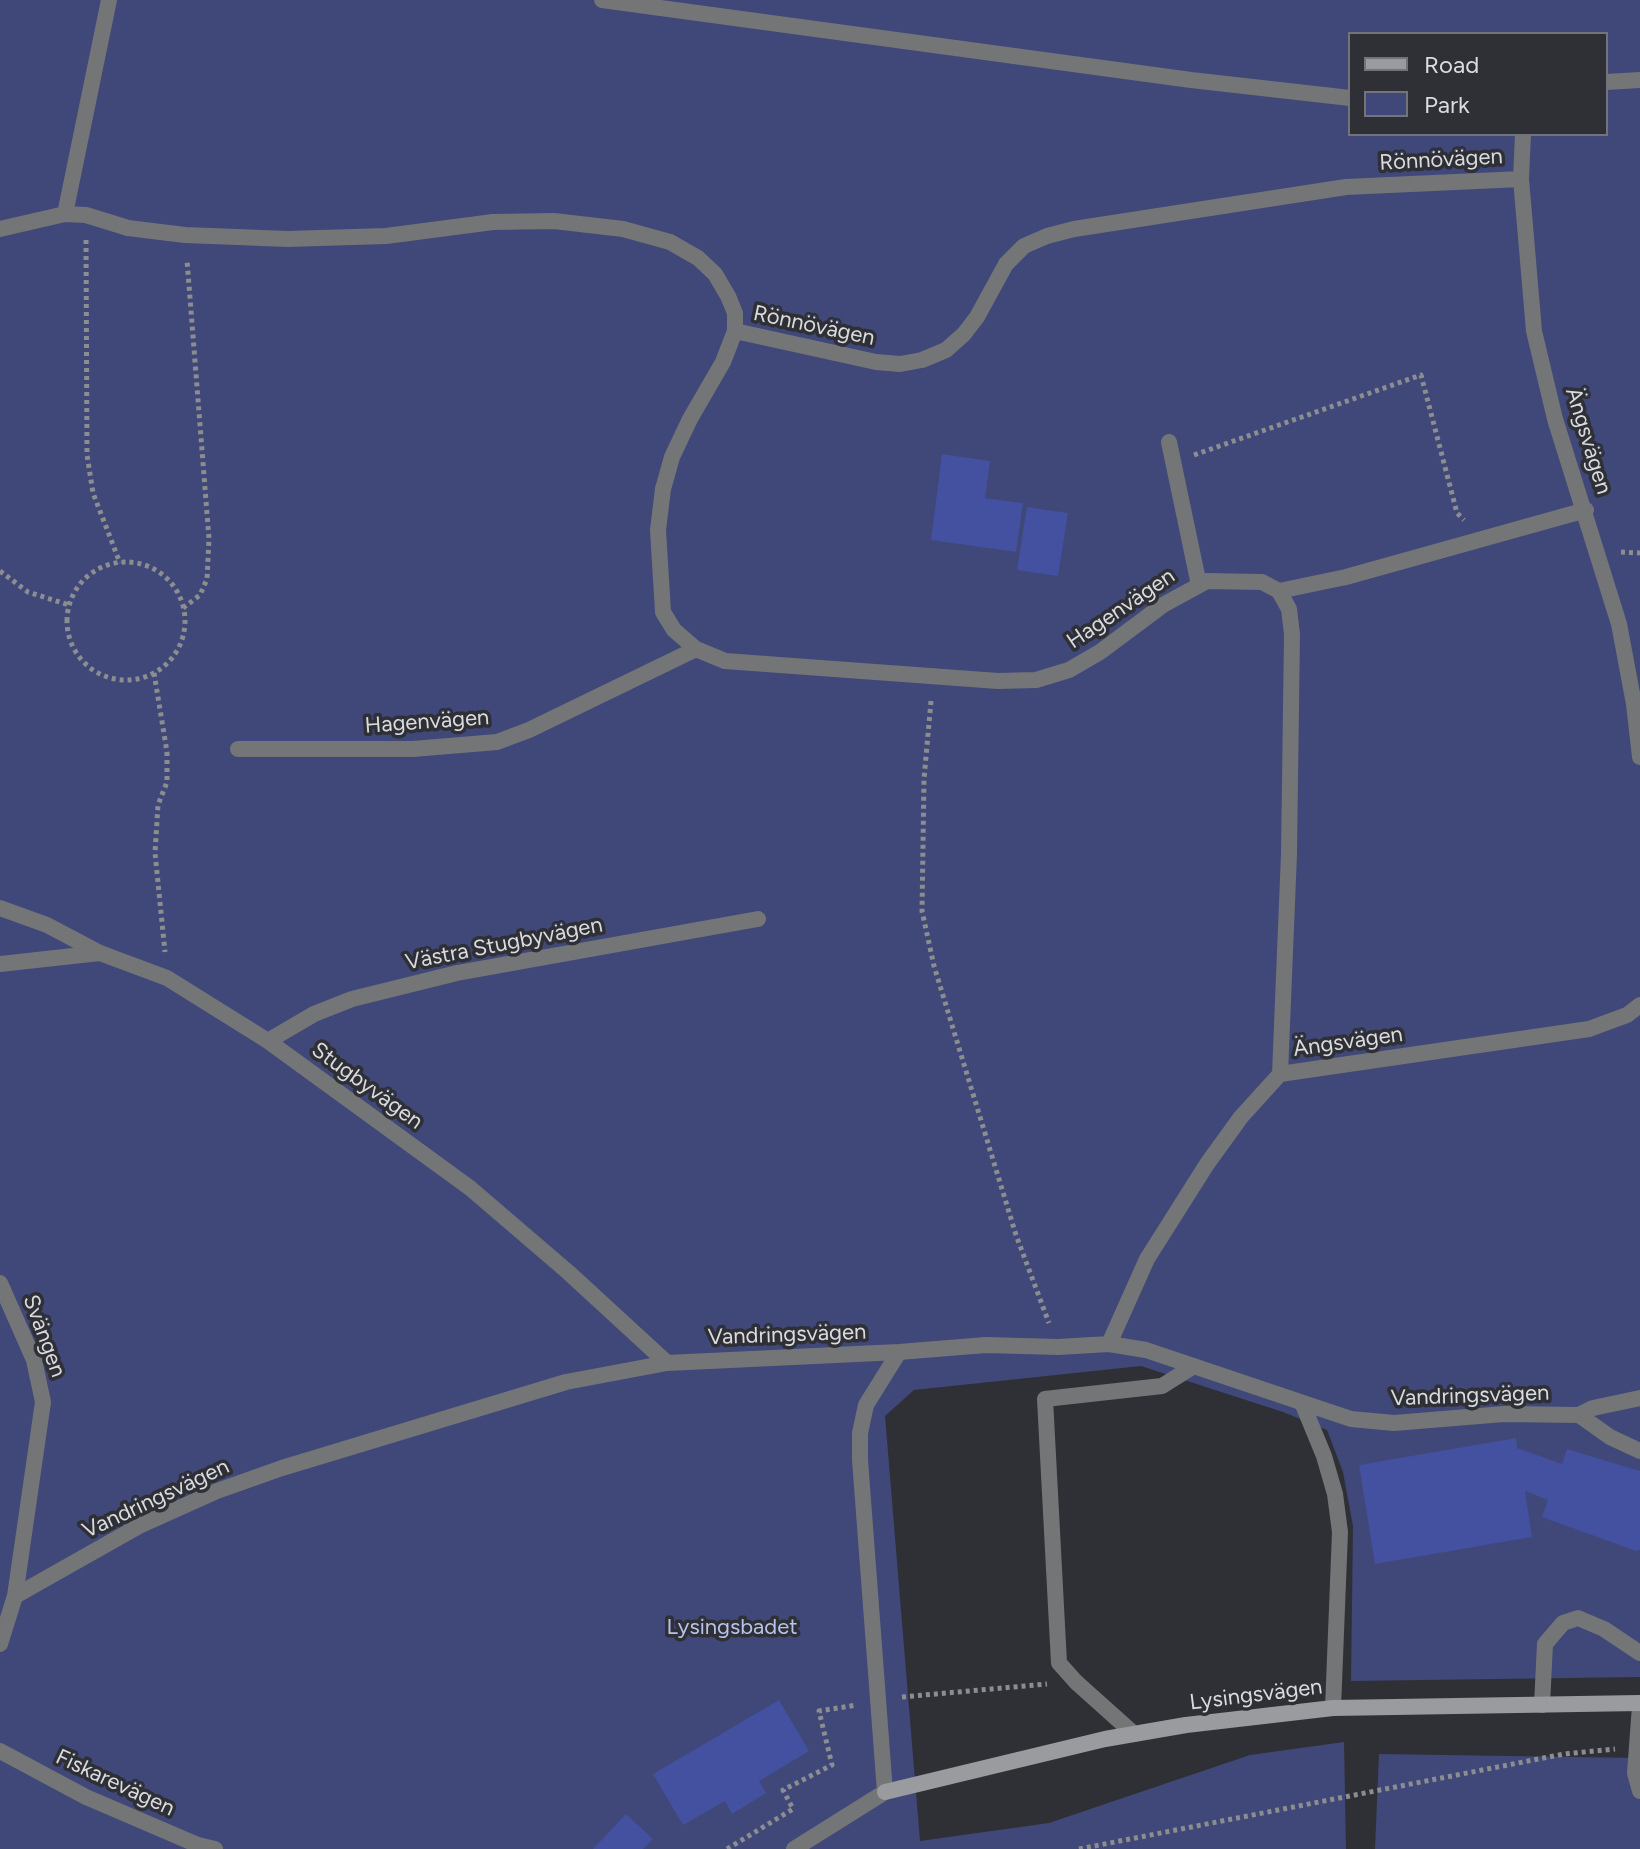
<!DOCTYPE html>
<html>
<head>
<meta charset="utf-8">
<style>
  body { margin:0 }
  #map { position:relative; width:1640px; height:1849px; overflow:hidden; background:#2f3035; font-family:Figtree,sans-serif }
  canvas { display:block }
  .legend { position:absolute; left:1348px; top:32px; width:260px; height:104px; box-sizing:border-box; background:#2f3035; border:2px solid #737479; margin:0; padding:10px 14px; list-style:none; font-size:24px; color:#dadbde }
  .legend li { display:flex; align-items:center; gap:16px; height:40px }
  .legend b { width:40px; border:2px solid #737479 }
</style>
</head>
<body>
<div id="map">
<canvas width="1640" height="1849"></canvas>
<ul class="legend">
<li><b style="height:10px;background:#9a9b9f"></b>Road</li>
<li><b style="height:22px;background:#3f4878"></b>Park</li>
</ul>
</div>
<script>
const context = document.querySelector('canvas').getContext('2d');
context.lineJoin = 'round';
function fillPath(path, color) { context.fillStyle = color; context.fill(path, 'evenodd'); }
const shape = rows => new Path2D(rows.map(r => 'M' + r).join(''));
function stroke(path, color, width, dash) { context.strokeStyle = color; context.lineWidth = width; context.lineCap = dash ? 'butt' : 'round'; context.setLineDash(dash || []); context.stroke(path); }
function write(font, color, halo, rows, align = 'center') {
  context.font = font + ' Figtree,sans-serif'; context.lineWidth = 7; context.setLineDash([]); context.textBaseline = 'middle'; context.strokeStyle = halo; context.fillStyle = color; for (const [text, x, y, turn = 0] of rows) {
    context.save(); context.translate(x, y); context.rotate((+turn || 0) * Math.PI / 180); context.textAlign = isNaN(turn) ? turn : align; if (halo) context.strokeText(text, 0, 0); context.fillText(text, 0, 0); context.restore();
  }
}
const green = shape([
  [0,0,1640,0,1640,1677,1351,1681,1353,1526,1343,1472,1327,1430,1283,1412,1141,1366,914,1390,885,1416,920,1841,1049,1823,1250,1755,1344,1742,1346,1849,0,1849],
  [1350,34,1606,34,1606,134,1350,134],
  [1379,1754,1640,1758,1640,1849,1375,1849]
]);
const building = shape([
  [942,454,990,461,985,498,1023,503,1016,552,931,540],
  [1027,507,1068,513,1058,576,1017,570],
  [1516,1438,1517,1448,1562,1464,1567,1449,1640,1471,1640,1550,1636,1551,1542,1517,1548,1500,1525,1491,1532,1537,1375,1564,1359,1465],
  [779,1700,809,1751,759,1781,766,1793,732,1814,725,1801,683,1825,653,1774],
  [626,1814,653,1839,643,1849,593,1849]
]);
const path = shape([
  [86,240,87,455,93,493,120,563],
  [1194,455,1421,375,1457,513,1464,520],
  [1621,552,1640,553],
  '67 621a59 59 0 1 1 118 0a59 59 0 1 1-118 0Z',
  [0,571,28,592,69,605],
  [183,608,200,595,207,579,209,539,187,260],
  [154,673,167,752,167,782,158,805,155,853,165,952],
  [931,701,924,779,922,911,934,966,1016,1235,1049,1323],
  [902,1697,1047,1684],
  [727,1849,793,1809,783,1790,832,1765,819,1711,857,1705],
  [1079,1849,1564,1754,1615,1749]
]);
const lane = shape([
  [602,0,1191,80,1350,98],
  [1606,82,1640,80],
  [1523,134,1521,179,1534,331,1555,419,1619,624,1634,704,1640,757],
  [65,214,109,0],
  [0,229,65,214,86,215,128,228,185,235,288,239,386,236,493,222,554,221,623,229,670,242,698,258,715,274,728,296,735,313,735,331,876,362,900,364,922,360,946,350,964,334,977,317,1006,264,1024,246,1047,236,1074,229,1346,187,1521,179],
  [735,331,723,362,690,419,672,457,663,489,658,530,663,612,674,630,696,649,725,661,998,681,1036,680,1069,670,1100,652,1163,605,1207,581,1262,582,1279,591,1289,609,1292,634,1289,854,1280,1074],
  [1169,442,1199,585],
  [1279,591,1346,577,1586,510],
  [238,749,413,749,497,742,529,730,696,649],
  [0,908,47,925,100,953,167,978,268,1041,470,1188,568,1272,667,1363],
  [0,964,100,953],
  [268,1041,314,1014,352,999,457,973,758,919],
  [0,1283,34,1360,43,1402,15,1596],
  [1109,1344,1147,1259,1207,1164,1241,1117,1280,1074,1589,1029,1627,1015,1640,1005],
  [1303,1405,1324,1456,1335,1494,1340,1532,1333,1708],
  [1579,1415,1610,1437,1640,1451],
  [0,1644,15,1596,139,1526,217,1491,282,1468,566,1382,667,1363,899,1352,986,1345,1058,1347,1109,1344,1146,1350,1351,1419,1394,1423,1504,1414,1579,1415,1593,1408,1640,1398],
  [1542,1705,1545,1644,1563,1623,1578,1618,1604,1629,1640,1653],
  [1640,1706,1635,1773,1640,1791],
  [1134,1734,1076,1682,1059,1663,1045,1399,1162,1386,1194,1366],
  [0,1751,86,1797,198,1845,215,1849],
  [794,1849,885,1792,860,1460,860,1433,866,1405,899,1352]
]);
const secondary = shape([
  [885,1792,1105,1739,1186,1725,1333,1708,1640,1703]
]);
const streetNames = [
  ["Rönnövägen",1441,160,-3],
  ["Rönnövägen",814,326,12],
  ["Ängsvägen",1588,441,73],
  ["Hagenvägen",1121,609,-34],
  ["Hagenvägen",427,722,-4],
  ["Västra Stugbyvägen",504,944,-11],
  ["Ängsvägen",1348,1042,-8],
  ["Stugbyvägen",367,1086,36],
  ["Vandringsvägen",787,1335,-2],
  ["Svängen",44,1336,70],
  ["Vandringsvägen",1470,1396,-2],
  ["Vandringsvägen",156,1499,-25],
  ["Lysingsvägen",1256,1695,-7],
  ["Fiskarevägen",115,1783,25]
];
const parkNames = [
  ["Lysingsbadet",732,1628]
];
fillPath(green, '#3f4878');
fillPath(building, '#4450a0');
stroke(path, '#8c8d90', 5, [4, 4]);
stroke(lane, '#747577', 16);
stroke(secondary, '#9a9b9f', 16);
write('22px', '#dadbde', '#2f3035', streetNames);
write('22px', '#b7c2ee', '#2f3035', parkNames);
</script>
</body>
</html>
